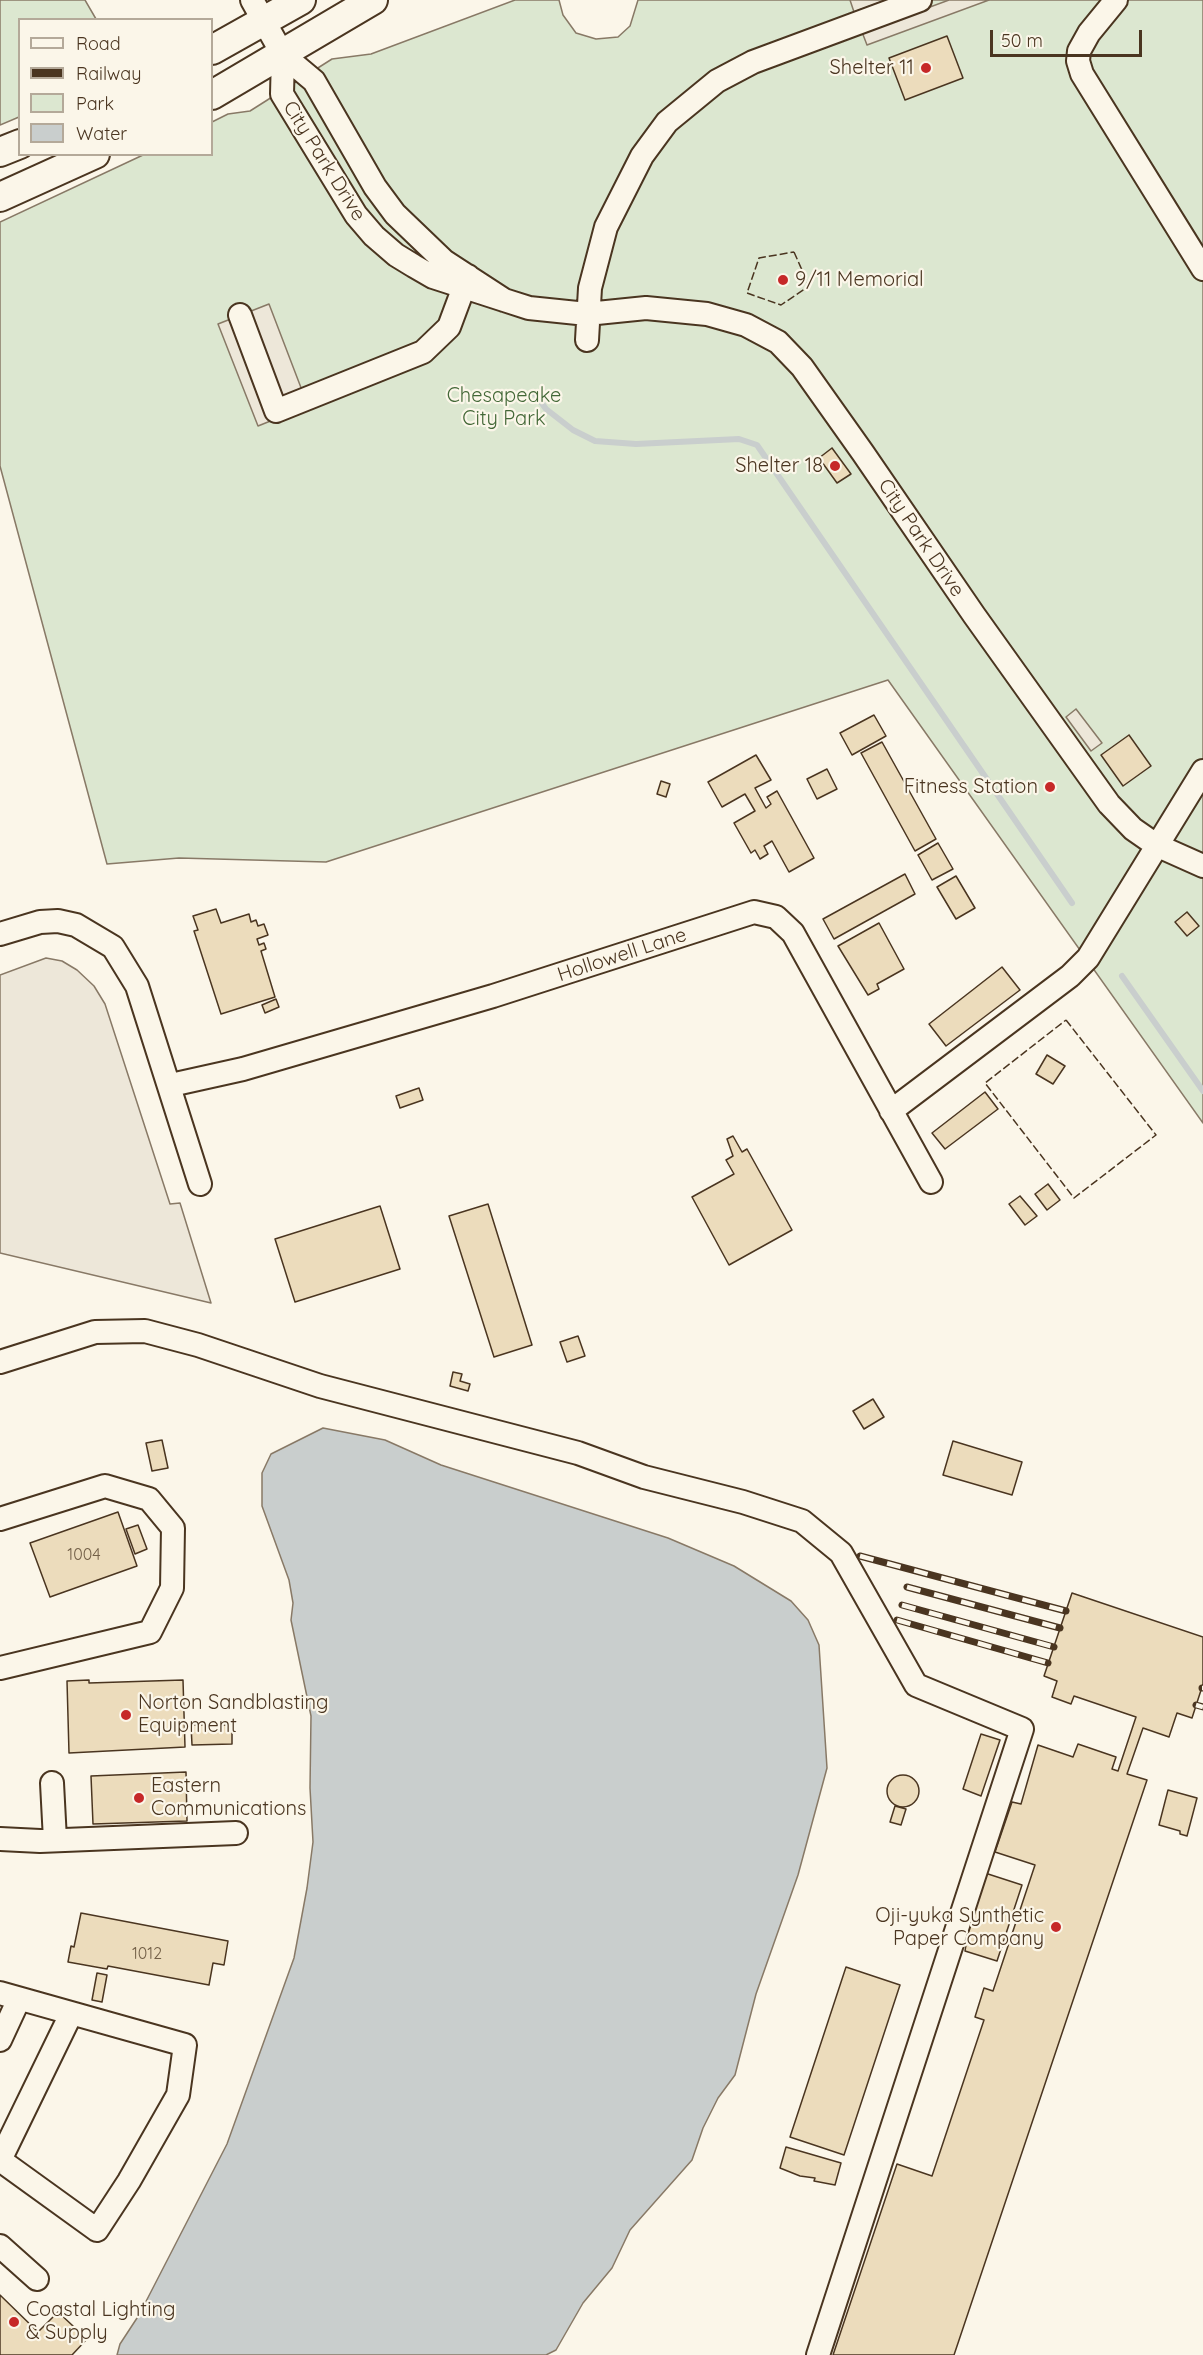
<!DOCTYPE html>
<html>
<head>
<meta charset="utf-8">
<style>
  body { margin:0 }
  #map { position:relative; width:1203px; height:2355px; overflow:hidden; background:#fbf6e9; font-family:Quicksand,sans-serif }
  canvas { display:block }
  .legend { position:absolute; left:18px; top:18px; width:195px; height:138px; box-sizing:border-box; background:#fbf6e9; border:2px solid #b4a999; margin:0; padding:8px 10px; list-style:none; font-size:18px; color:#4a3520 }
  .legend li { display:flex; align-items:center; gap:12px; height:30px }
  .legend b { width:30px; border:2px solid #b4a999 }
  .scale { position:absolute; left:990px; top:30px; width:152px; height:27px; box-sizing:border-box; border:3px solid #4a3520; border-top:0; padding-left:8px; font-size:18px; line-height:21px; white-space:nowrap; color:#4a3520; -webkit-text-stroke:4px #fbf6e9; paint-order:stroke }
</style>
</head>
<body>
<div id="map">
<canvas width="1203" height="2355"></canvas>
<ul class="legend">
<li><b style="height:8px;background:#fbf6e9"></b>Road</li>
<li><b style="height:8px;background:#4a3520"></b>Railway</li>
<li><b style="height:16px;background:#dce7d0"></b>Park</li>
<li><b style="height:16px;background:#c9cecd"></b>Water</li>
</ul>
<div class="scale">50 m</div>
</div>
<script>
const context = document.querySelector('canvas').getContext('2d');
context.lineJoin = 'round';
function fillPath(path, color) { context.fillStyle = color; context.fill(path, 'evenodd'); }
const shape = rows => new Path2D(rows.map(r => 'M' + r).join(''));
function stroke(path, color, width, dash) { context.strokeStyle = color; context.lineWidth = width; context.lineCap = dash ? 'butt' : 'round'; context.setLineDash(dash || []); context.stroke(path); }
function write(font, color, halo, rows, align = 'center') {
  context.font = font + ' Quicksand,sans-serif'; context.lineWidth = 4.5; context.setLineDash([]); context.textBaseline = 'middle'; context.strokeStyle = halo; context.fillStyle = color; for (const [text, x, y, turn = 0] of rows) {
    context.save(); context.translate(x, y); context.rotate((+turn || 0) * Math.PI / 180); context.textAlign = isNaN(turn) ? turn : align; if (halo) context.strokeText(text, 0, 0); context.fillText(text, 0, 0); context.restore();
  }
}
const green = shape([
  [0,0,85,0,96,19,20,20,19,117,0,125,0,0],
  [515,0,559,0,563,15,576,33,596,39,618,37,630,26,638,0,1203,0,1203,1123,888,680,326,862,179,858,107,864,0,466,0,222,143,155,212,154,212,122,228,114,250,111,332,59,371,54,515,0]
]);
const parking = shape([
  [850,0,886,0,854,12,850,0],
  [949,0,989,0,867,45,862,32,949,0],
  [269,304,308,406,258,426,218,324,269,304],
  [1076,709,1102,743,1091,751,1066,717,1076,709],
  [46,958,62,961,77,970,94,986,105,1004,170,1204,180,1203,211,1303,0,1253,0,975,46,958]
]);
const water = shape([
  [323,1428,385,1440,441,1465,668,1538,734,1566,791,1601,808,1620,819,1645,827,1768,798,1875,756,1994,735,2075,718,2098,703,2128,692,2160,630,2230,612,2268,583,2303,556,2350,546,2355,117,2355,120,2344,139,2315,227,2144,294,1958,307,1888,313,1842,310,1788,311,1716,291,1620,293,1603,289,1580,262,1506,262,1473,271,1454,323,1428]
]);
const stream = shape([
  [535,394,546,409,573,430,595,441,636,444,739,439,757,445,1072,903],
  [1122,976,1203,1091]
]);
const building = shape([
  [947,36,963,78,905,100,889,58,947,36],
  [832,448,851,474,837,483,819,458,832,448],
  [874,715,886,736,852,755,840,733,874,715],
  [1129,735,1151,766,1123,786,1101,755,1129,735],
  [882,742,936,839,915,851,861,753,882,742],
  [756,755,771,780,755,788,766,808,771,804,767,797,777,791,814,858,789,872,772,841,764,846,768,854,760,859,755,850,751,853,734,823,755,811,745,794,722,807,708,782,756,755],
  [827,769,837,789,817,799,807,779,827,769],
  [661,781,670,784,666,797,657,794,661,781],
  [938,843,953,869,932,880,918,855,938,843],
  [905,874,915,894,834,939,823,919,905,874],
  [956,876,975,908,956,919,937,887,956,876],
  [216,909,221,923,249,914,251,922,256,920,258,926,264,924,268,935,257,939,259,945,264,943,266,949,261,951,275,997,221,1014,194,931,198,930,193,916,216,909],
  [1187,912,1199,926,1187,936,1175,922,1187,912],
  [879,923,904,969,877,984,879,989,868,995,838,946,879,923],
  [1002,967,1020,990,946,1046,929,1024,1002,967],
  [276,999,279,1007,265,1013,262,1005,276,999],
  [1047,1055,1065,1066,1053,1084,1036,1074,1047,1055],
  [419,1088,423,1100,400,1108,396,1096,419,1088],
  [985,1092,998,1109,945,1149,932,1133,985,1092],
  [733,1136,742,1152,747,1149,792,1230,729,1265,692,1197,734,1174,726,1160,733,1156,727,1139,733,1136],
  [1048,1184,1060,1200,1047,1210,1035,1194,1048,1184],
  [1020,1196,1037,1216,1025,1225,1009,1204,1020,1196],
  [488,1204,532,1345,494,1357,449,1216,488,1204],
  [380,1206,400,1269,295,1302,275,1239,380,1206],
  [578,1336,585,1356,567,1362,560,1342,578,1336],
  [453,1372,462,1374,460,1381,470,1384,468,1391,450,1386,453,1372],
  [873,1399,884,1417,864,1429,853,1411,873,1399],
  [162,1440,168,1468,152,1471,146,1443,162,1440],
  [953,1441,1022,1462,1012,1495,943,1475,953,1441],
  [118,1512,137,1566,50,1597,30,1543,118,1512],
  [138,1525,147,1549,135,1554,126,1529,138,1525],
  [1072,1593,1203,1637,1203,1684,1192,1718,1177,1713,1169,1737,1143,1728,1127,1774,1147,1780,954,2355,833,2355,897,2164,932,2176,984,2020,975,2017,984,1988,993,1991,1035,1865,995,1852,1012,1802,1021,1804,1038,1745,1073,1757,1078,1744,1116,1757,1112,1769,1118,1771,1136,1717,1074,1696,1071,1704,1052,1697,1057,1681,1044,1676,1072,1593],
  [89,1680,89,1683,183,1680,185,1747,69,1753,67,1681,89,1680],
  [191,1725,204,1725,204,1729,212,1729,212,1725,232,1725,232,1744,192,1745,191,1725],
  [981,1734,1000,1740,981,1796,963,1789,981,1734],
  [186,1772,187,1821,93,1824,91,1776,186,1772],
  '887 1791a16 16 0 1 1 32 0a16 16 0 1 1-32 0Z',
  [1168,1790,1197,1798,1187,1836,1180,1834,1180,1831,1159,1825,1168,1790],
  [895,1806,906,1809,901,1825,890,1822,895,1806],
  [985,1873,1022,1885,997,1961,965,1951,968,1933,966,1933,985,1873],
  [81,1913,228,1941,224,1965,213,1963,209,1985,108,1966,107,1969,68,1962,71,1946,74,1947,81,1913],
  [846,1967,900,1985,844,2155,790,2137,846,1967],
  [97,1973,107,1975,102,2002,92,2000,97,1973],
  [786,2147,841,2163,835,2185,814,2181,815,2178,800,2176,780,2168,786,2147],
  [0,2295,38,2332,58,2312,87,2339,72,2355,0,2355,0,2295]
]);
const minor = shape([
  [252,0,283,55],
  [1116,0,1089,33,1079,51,1078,61,1082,74,1203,269],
  [504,300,444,261,395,214,375,187,314,81,283,55,282,94,356,215,374,236,396,255,414,266,433,277,504,300,529,308,587,314,646,308,707,314,746,325,778,342,802,367,863,453,974,615,1109,804,1133,829,1156,845,1203,866],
  [240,315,276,411,423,352,449,327,468,276],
  [587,340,590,288,606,227,642,156,667,122,717,81,753,62,920,0],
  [0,934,40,922,58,921,76,925,113,947,137,986,200,1184],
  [171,1085,243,1069,493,996,754,912,776,917,793,933,931,1182],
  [891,1111,1070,976,1088,958,1203,771],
  [0,1362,95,1332,145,1331,198,1345,320,1386,578,1453,644,1477,743,1502,802,1521,841,1553,916,1685,1022,1729,818,2355],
  [0,1519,105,1486,149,1499,173,1528,172,1588,150,1632,0,1668],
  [52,1783,55,1840],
  [0,1839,40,1841,236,1833],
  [0,1993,185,2045,178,2095,129,2181,97,2230,0,2160,71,2014],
  [0,2040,19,1999],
  [0,2246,37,2279]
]);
const major = shape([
  [212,50,301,0],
  [212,95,373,0],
  [0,152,20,144],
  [0,197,95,154]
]);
const rail = shape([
  [860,1556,1066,1611],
  [907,1587,1060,1628],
  [902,1605,1054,1647],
  [897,1620,1048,1663],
  [1202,1688,1203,1688],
  [1196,1705,1203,1707]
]);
const fence = shape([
  [794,252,809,286,781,305,747,293,759,258,794,252],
  [1066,1020,1156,1135,1074,1198,985,1083,1066,1020]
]);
const markers = [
  [926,68,6,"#c62828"],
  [783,280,6,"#c62828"],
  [835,466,6,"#c62828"],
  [1050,787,6,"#c62828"],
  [126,1715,6,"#c62828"],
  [139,1798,6,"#c62828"],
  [1056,1927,6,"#c62828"],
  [14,2322,6,"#c62828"]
];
const numberNames = [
  ["1004",84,1555],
  ["1012",147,1954]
];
const poiNames = [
  ["Shelter 11",914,68],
  ["9/11 Memorial",795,280,"left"],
  ["Shelter 18",823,466],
  ["Fitness Station",1038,787],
  ["Norton Sandblasting",138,1703,"left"],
  ["Equipment",138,1726,"left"],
  ["Eastern",151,1786,"left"],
  ["Communications",151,1809,"left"],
  ["Oji-yuka Synthetic",1044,1916],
  ["Paper Company",1044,1939],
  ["Coastal Lighting",26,2310,"left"],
  ["& Supply",26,2333,"left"]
];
const streetNames = [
  ["City Park Drive",324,161,58],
  ["City Park Drive",921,538,56],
  ["Hollowell Lane",622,955,-18]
];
const parkNames = [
  ["Chesapeake",504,396],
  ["City Park",504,419]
];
fillPath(green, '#dce7d0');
stroke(green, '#887966', 1.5);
fillPath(parking, '#ede7d9');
stroke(parking, '#887966', 1.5);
fillPath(water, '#c9cecd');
stroke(water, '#887966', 1.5);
stroke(stream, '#c9cecd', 6);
fillPath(building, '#ecdcbc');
stroke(building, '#4a3520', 1.5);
stroke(minor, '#4a3520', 26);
stroke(major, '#4a3520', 32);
stroke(minor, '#fbf6e9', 22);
stroke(major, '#fbf6e9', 28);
stroke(rail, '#4a3520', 7);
stroke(rail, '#fbf6e9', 4.5, [14]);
stroke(fence, '#4a3520', 1.5, [8, 3]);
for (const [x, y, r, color] of markers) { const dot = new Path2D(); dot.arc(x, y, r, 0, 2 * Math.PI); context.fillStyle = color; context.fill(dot); stroke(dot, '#fbf6e9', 2); }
write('16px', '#725f47', null, numberNames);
write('20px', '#4a3520', '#fbf6e9', poiNames, 'right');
write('20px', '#4a3520', '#fbf6e9', streetNames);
write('20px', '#436837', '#fbf6e9', parkNames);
</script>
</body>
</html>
